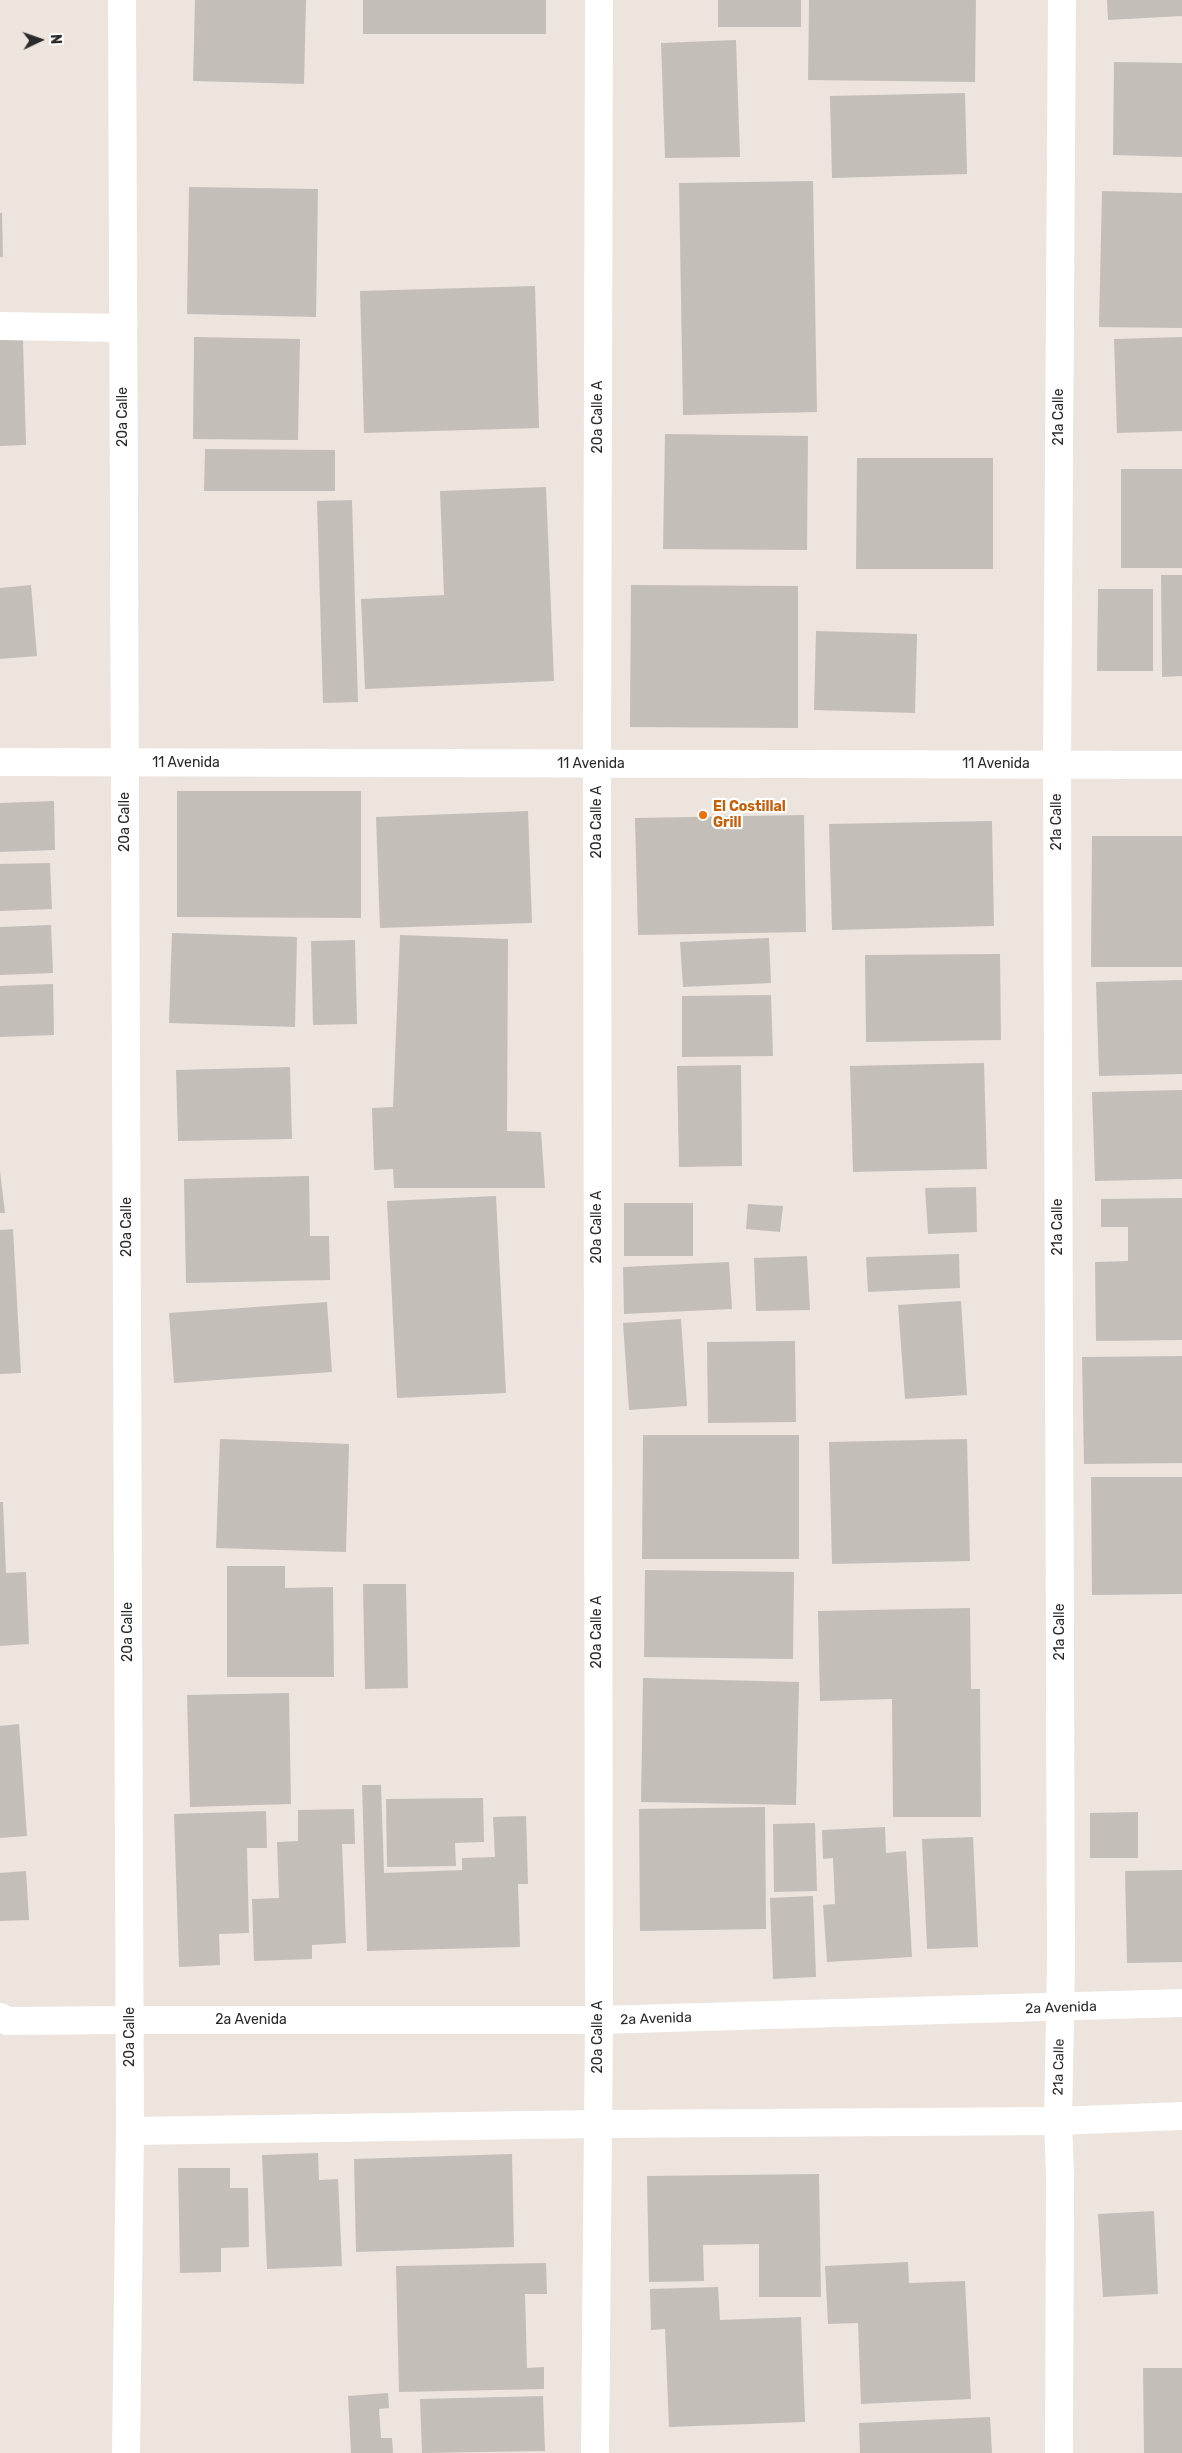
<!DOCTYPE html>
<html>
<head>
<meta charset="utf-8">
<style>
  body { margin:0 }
  #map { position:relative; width:1182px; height:2453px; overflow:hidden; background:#ece4dd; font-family:Rubik,sans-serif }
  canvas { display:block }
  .north { position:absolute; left:15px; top:15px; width:50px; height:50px; -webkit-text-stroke:4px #fff; paint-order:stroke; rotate:87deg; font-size:14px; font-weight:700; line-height:20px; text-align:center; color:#2a2a2a }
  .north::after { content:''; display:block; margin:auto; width:18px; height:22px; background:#2a2a2a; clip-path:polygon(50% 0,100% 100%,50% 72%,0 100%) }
</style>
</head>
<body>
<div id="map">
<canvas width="1182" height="2453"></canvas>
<div class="north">N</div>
</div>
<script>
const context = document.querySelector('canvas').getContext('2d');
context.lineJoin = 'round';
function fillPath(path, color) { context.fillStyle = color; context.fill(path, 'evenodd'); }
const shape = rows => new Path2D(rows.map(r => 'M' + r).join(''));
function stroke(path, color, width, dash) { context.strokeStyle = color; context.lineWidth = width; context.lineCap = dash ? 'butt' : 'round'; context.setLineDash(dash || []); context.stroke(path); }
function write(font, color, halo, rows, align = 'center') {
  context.font = font + ' Rubik,sans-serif'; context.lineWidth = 4.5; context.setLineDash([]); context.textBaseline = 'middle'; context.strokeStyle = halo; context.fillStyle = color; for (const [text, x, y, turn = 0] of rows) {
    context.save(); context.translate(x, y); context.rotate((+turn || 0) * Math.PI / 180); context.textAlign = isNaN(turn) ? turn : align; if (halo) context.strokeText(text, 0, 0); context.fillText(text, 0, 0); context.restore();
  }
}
const building = shape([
  [195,0,306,0,304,84,193,81],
  [363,0,546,0,546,34,363,34],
  [718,0,801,0,801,27,718,27],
  [809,0,976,0,975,82,808,80],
  [1107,0,1182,0,1182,16,1108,20],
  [736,40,740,157,665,158,661,43],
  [1114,62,1182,63,1182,157,1113,155],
  [965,93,967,174,832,178,830,96],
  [813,181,817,412,683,415,679,183],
  [189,187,318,189,316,317,187,314],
  [1102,191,1182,193,1182,328,1099,327],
  [0,213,2,213,3,257,0,257],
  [535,286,539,428,364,433,360,291],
  [194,337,300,339,298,440,193,439],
  [1182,337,1182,431,1117,433,1114,339],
  [23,339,26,445,0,446,0,340],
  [665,434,808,436,807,550,663,549],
  [205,449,335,450,335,491,204,491],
  [857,458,993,458,993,569,856,569],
  [1121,469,1182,469,1182,568,1121,568],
  [546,487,554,681,365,689,361,599,444,595,440,491],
  [352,500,358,702,323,703,317,501],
  [1161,575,1182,575,1182,676,1162,677],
  [31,585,37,656,0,659,0,588],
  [631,585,798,586,798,728,630,727],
  [1098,589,1153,589,1153,671,1097,671],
  [816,631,917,634,915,713,814,710],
  [177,791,361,791,361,918,177,917],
  [54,801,55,850,0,852,0,803],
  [528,811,532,923,380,928,376,817],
  [804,815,806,932,638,935,635,818],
  [992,821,994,926,832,930,829,824],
  [1092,836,1182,836,1182,967,1091,967],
  [50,863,52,909,0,911,0,864],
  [51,925,53,973,0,975,0,927],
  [172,933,297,937,295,1027,169,1023],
  [400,935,508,939,507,1131,541,1132,545,1188,394,1188,393,1169,374,1170,372,1108,393,1107],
  [769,938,771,983,683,987,680,942],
  [355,940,357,1024,313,1025,311,941],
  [1000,954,1001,1040,866,1042,865,955],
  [1182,980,1182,1074,1099,1076,1096,982],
  [53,984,54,1035,0,1037,0,986],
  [771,995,773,1056,682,1057,682,996],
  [984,1063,987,1169,853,1172,850,1066],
  [741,1065,742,1166,679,1167,677,1066],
  [290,1067,292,1139,178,1141,176,1070],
  [1182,1090,1182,1179,1095,1181,1092,1092],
  [0,1171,5,1213,0,1213],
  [309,1176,310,1236,329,1236,330,1280,186,1283,184,1179],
  [976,1187,977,1232,928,1234,925,1188],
  [496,1196,506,1393,397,1398,387,1201],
  [1182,1198,1182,1340,1096,1341,1095,1262,1128,1261,1128,1227,1101,1227,1101,1199],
  [624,1203,693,1203,693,1256,624,1256],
  [748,1204,783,1206,780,1232,746,1229],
  [13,1229,21,1373,0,1374,0,1230],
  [959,1254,960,1288,868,1292,866,1257],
  [807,1256,810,1310,756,1311,754,1258],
  [729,1262,732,1309,624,1314,623,1267],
  [961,1301,967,1395,905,1399,898,1305],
  [327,1302,332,1372,174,1383,169,1313],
  [681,1319,687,1406,629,1410,623,1323],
  [795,1341,796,1422,708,1423,707,1342],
  [1182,1356,1182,1463,1084,1464,1082,1357],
  [643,1435,799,1435,799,1559,642,1559],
  [220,1439,349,1444,346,1552,216,1548],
  [967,1439,970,1561,832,1564,829,1442],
  [1091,1477,1182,1477,1182,1594,1092,1595],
  [0,1502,3,1502,6,1573,26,1572,29,1644,0,1646],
  [227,1566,285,1566,285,1588,333,1587,334,1677,227,1677],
  [645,1570,794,1572,793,1659,644,1657],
  [363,1584,406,1584,408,1688,365,1689],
  [970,1608,971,1689,980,1689,981,1817,893,1817,892,1699,820,1701,818,1611],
  [643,1678,799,1682,796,1805,641,1802],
  [289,1693,291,1804,190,1807,187,1695],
  [19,1724,27,1836,0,1838,0,1726],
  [362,1785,381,1785,384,1873,462,1870,462,1858,495,1857,493,1817,526,1816,528,1884,518,1884,520,1947,367,1951],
  [483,1798,484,1842,455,1843,456,1866,387,1867,386,1799],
  [765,1807,766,1929,640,1931,639,1809],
  [354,1809,355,1844,342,1844,346,1943,312,1945,312,1959,254,1961,252,1899,279,1898,277,1842,298,1841,298,1810],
  [266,1811,267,1848,247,1848,249,1933,219,1934,220,1965,179,1967,174,1814],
  [1138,1812,1138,1858,1090,1858,1090,1813],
  [815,1823,817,1891,774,1892,773,1824],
  [885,1827,886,1853,906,1851,912,1957,827,1962,823,1905,835,1904,833,1858,823,1859,822,1830],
  [973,1837,978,1947,927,1949,922,1839],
  [1182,1870,1182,1962,1127,1963,1125,1871],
  [26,1871,29,1920,0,1921,0,1873],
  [813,1896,816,1977,773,1979,770,1898],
  [318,2153,319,2180,338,2179,342,2266,267,2269,262,2155],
  [512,2154,514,2247,356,2252,354,2159],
  [178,2168,230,2168,230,2188,248,2188,249,2247,221,2248,221,2272,180,2273],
  [819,2174,821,2297,759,2297,759,2244,703,2245,704,2281,649,2282,647,2176],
  [1154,2211,1158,2294,1103,2297,1098,2214],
  [908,2262,909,2283,965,2281,971,2399,861,2404,858,2323,828,2324,825,2266],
  [546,2263,547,2294,525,2294,527,2368,544,2367,544,2389,399,2392,396,2266],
  [718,2287,720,2320,801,2317,805,2422,669,2427,665,2329,651,2330,650,2289],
  [1143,2368,1182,2368,1182,2453,1144,2453],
  [388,2393,389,2408,379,2409,381,2438,392,2438,393,2453,351,2453,348,2396],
  [543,2396,545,2451,422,2453,420,2399],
  [990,2417,992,2453,860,2453,859,2423]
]);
const minor = shape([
  [0,326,123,328],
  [0,762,1182,765],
  [0,2017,7,2021,130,2020],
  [126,2453,130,2131],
  [595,2453,599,2020,597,764,599,0],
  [1059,2453,1060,2176,1058,2121,1061,1965,1057,764,1062,0]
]);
const tertiary = shape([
  [122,0,130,2131,598,2124,1058,2121,1182,2116],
  [130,2020,599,2020,1182,2003]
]);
const markers = [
  [703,815,5,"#e8710a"]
];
const streetNames = [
  ["20a Calle",123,417,-90],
  ["20a Calle A",598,417,-90],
  ["21a Calle",1059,417,-90],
  ["11 Avenida",186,763],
  ["11 Avenida",591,764],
  ["11 Avenida",996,764],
  ["20a Calle",125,822,-90],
  ["20a Calle A",597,822,-90],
  ["21a Calle",1057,822,-90],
  ["20a Calle",127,1227,-90],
  ["20a Calle A",597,1227,-90],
  ["21a Calle",1058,1227,-90],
  ["20a Calle",128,1632,-90],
  ["20a Calle A",597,1632,-90],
  ["21a Calle",1060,1632,-90],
  ["2a Avenida",1061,2008,-2],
  ["2a Avenida",656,2019,-2],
  ["2a Avenida",251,2020],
  ["20a Calle",130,2037,-90],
  ["20a Calle A",598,2037,-90],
  ["21a Calle",1059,2067,-89]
];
const foodNames = [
  ["El Costillal",713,807],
  ["Grill",713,823]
];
fillPath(building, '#c4beb9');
stroke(minor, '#fff', 28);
stroke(tertiary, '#fff', 28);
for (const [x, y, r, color] of markers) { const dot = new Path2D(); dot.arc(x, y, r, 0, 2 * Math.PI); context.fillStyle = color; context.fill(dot); stroke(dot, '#fff', 2); }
write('14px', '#2a2a2a', '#fff', streetNames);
write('bold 14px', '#c56008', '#fff', foodNames, 'left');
</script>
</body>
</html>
